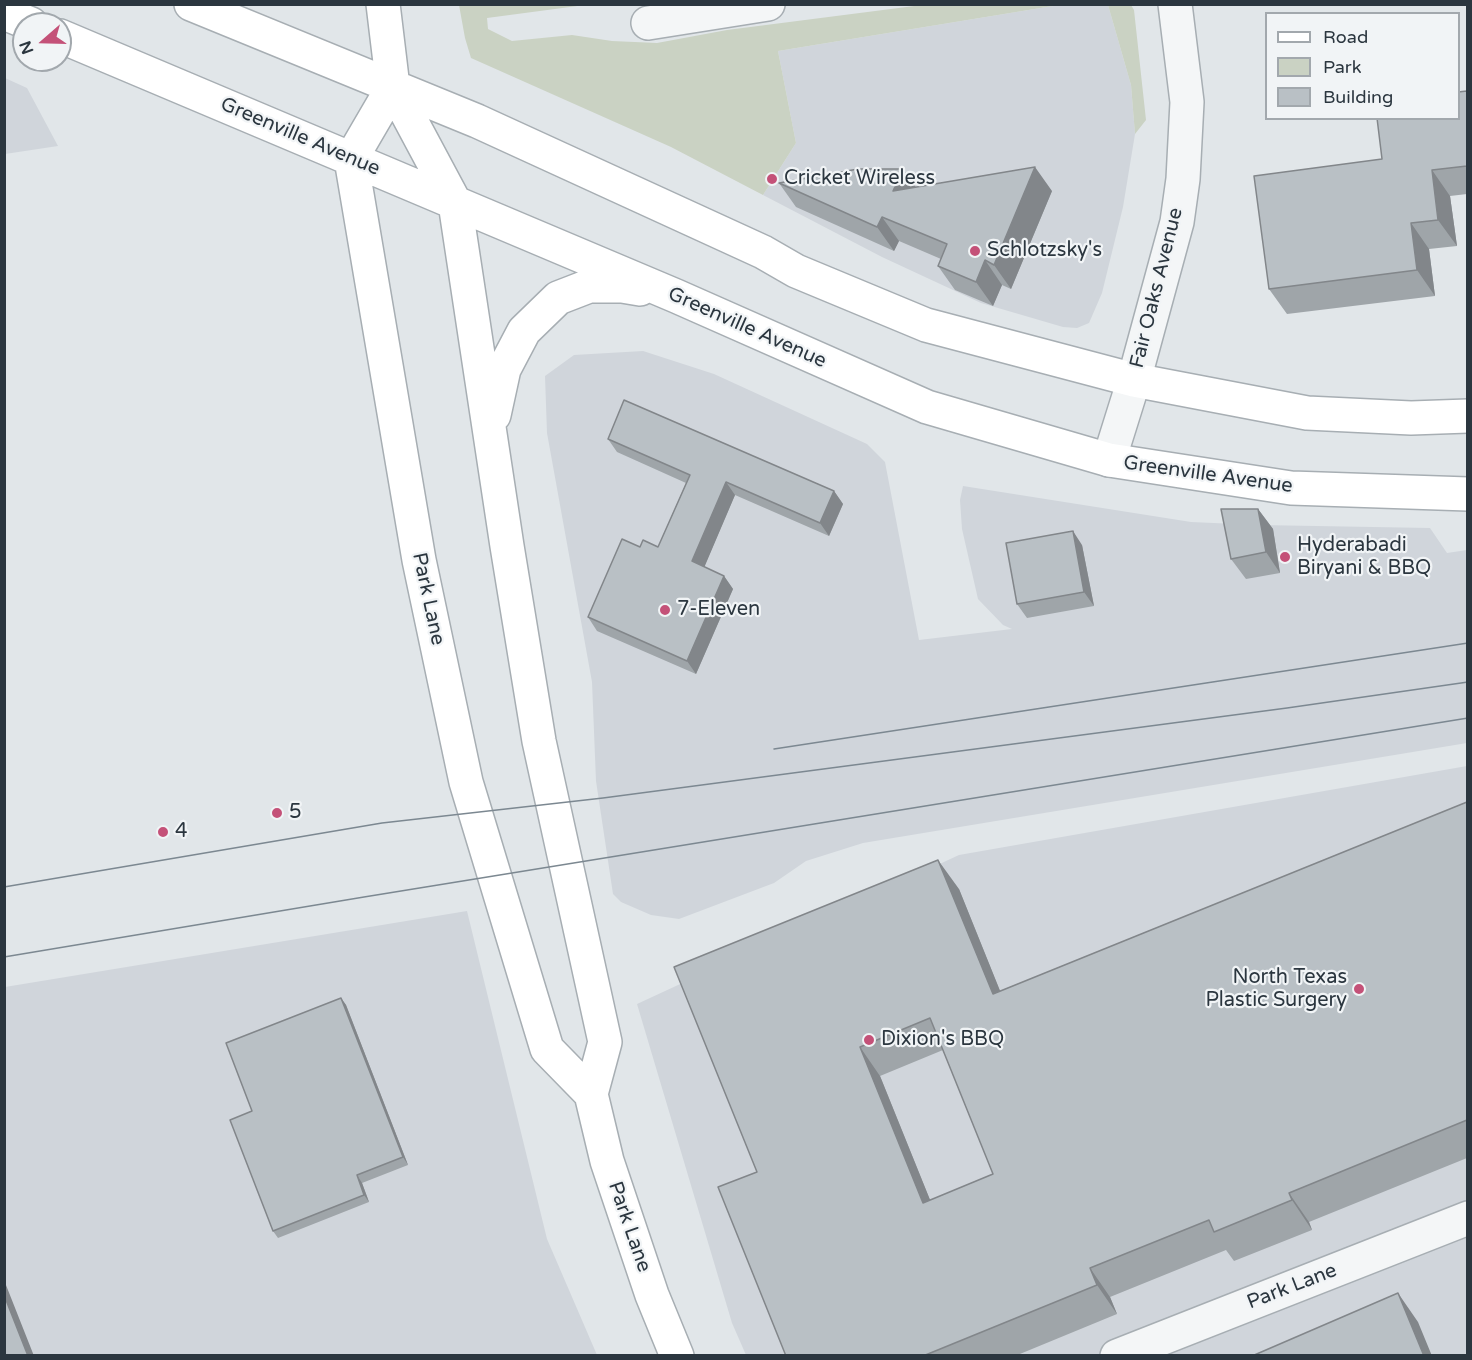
<!DOCTYPE html>
<html>
<head>
<meta charset="utf-8">
<style>
  body { margin:0 }
  #map { position:relative; width:1472px; height:1360px; overflow:hidden; background:#e1e6e9; font-family:"Varela Round",sans-serif }
  canvas { display:block }
  .frame { position:absolute; inset:0; border:6px solid #2b363f; pointer-events:none }
  .legend { position:absolute; left:1265px; top:12px; width:195px; height:108px; box-sizing:border-box; background:#f1f4f6; border:2px solid #a2a8ad; margin:0; padding:8px 10px; list-style:none; font-size:18px; color:#2b363f }
  .legend li { display:flex; align-items:center; gap:12px; height:30px }
  .legend b { width:30px; border:2px solid #a2a8ad }
  .north { position:absolute; left:12px; top:12px; width:60px; height:60px; box-sizing:border-box; background:#f1f4f6; border:2px solid #a2a8ad; border-radius:50%; rotate:250deg; font-size:16px; font-weight:700; line-height:24px; text-align:center; color:#2b363f }
  .north::after { content:''; display:block; margin:auto; width:21px; height:27px; background:#c45178; clip-path:polygon(50% 0,100% 100%,50% 72%,0 100%) }
</style>
</head>
<body>
<div id="map">
<canvas width="1472" height="1360"></canvas>
<div class="frame"></div>
<ul class="legend">
<li><b style="height:8px;background:#fff"></b>Road</li>
<li><b style="height:16px;background:#cad2c3"></b>Park</li>
<li><b style="height:16px;background:#b9c0c5"></b>Building</li>
</ul>
<div class="north">N</div>
</div>
<script>
const context = document.querySelector('canvas').getContext('2d');
context.lineJoin = 'round';
function fillPath(path, color) { context.fillStyle = color; context.fill(path, 'evenodd'); }
const shape = rows => new Path2D(rows.map(r => 'M' + r).join(''));
function stroke(path, color, width, dash) { context.strokeStyle = color; context.lineWidth = width; context.lineCap = dash ? 'butt' : 'round'; context.setLineDash(dash || []); context.stroke(path); }
function write(font, color, halo, rows, align = 'center') {
  context.font = font + ' "Varela Round",sans-serif'; context.lineWidth = 4.5; context.setLineDash([]); context.textBaseline = 'middle'; context.strokeStyle = halo; context.fillStyle = color; for (const [text, x, y, turn = 0] of rows) {
    context.save(); context.translate(x, y); context.rotate((+turn || 0) * Math.PI / 180); context.textAlign = isNaN(turn) ? turn : align; if (halo) context.strokeText(text, 0, 0); context.fillText(text, 0, 0); context.restore();
  }
}
const built = shape([
  [1059,5,1108,5,1131,85,1135,134,1123,207,1102,293,1089,323,1077,328,1063,327,981,303,882,257,763,195,796,143,778,51],
  [5,78,27,88,58,146,5,154],
  [643,351,714,374,867,444,885,462,919,640,1012,629,1003,625,978,599,962,529,960,500,963,486,1191,522,1259,525,1430,528,1447,553,1467,550,1467,743,863,843,806,861,774,883,679,919,651,915,621,902,613,894,596,781,592,682,547,433,545,376,574,355],
  [1467,766,1467,1355,746,1355,732,1323,637,1004,959,855],
  [467,911,547,1239,597,1355,5,1356,5,987]
]);
const green = shape([
  [459,5,585,5,487,18,488,29,512,41,572,35,612,41,657,43,727,30,922,5,1059,5,778,51,796,143,763,195,671,147,471,58,465,38],
  [1108,5,1131,5,1134,10,1146,120,1135,134,1131,85]
]);
const street = shape([
  [648,23,768,4],
  [1109,460,1134,380,1177,222,1183,179,1187,102,1175,4],
  [1117,1356,1468,1218]
]);
const secondary = shape([
  [191,4,477,121,763,252,796,271,926,325,1134,380,1307,413,1411,418,1468,416],
  [383,4,393,87,455,203,507,546,539,741,605,1042,591,1094,607,1161,652,1295,677,1356],
  [4,13,31,24],
  [60,36,676,296,927,407,1109,460,1291,488,1468,494],
  [393,87,351,159,419,560,466,782,547,1049,591,1094],
  [494,415,504,369,524,331,558,298,589,286,622,286,640,289]
]);
const tram = shape([
  [774,749,1468,643],
  [4,887,382,823,603,798,1287,708,1468,682],
  [4,957,364,897,1468,718]
]);
const wall = shape([
  [1467,91,1467,194,1450,196,1457,246,1429,249,1435,296,1287,314,1269,289,1382,159],
  [779,183,916,187,1052,191,1011,289,1002,285,993,306,955,290,938,266,941,259,899,241,894,251,796,207],
  [608,439,834,491,843,504,829,536,735,495,704,567,724,576,733,589,696,674,597,631,588,617,658,547,686,483,617,452],
  [1258,509,1273,529,1280,573,1246,579,1231,559],
  [1082,545,1094,606,1027,618,1017,604],
  [1467,802,1467,1158,1309,1222,1312,1230,1234,1261,1226,1250,1110,1297,1117,1314,1015,1356,786,1356,757,1172,959,889,1000,991],
  [943,1050,993,1174,930,1200,880,1076],
  [341,998,346,1005,408,1165,362,1183,369,1202,278,1238,273,1231,252,1111]
]);
const shadedWall = shape([
  [1035,167,1052,191,1011,289,994,265],
  [903,169,920,193,893,191],
  [1432,170,1450,196,1457,246,1438,220],
  [882,217,899,241,894,251,877,227],
  [1411,223,1429,249,1435,296,1417,270],
  [985,260,1002,285,993,306,976,282],
  [726,482,735,495,701,575,692,561],
  [834,491,843,504,829,536,820,523],
  [1258,509,1273,529,1280,573,1266,552],
  [1073,531,1082,545,1094,606,1084,592],
  [724,576,733,589,696,674,687,661],
  [938,860,959,889,1013,1023,993,994],
  [341,998,346,1005,408,1165,403,1157],
  [860,1047,880,1076,943,1232,923,1203],
  [357,1175,362,1183,369,1202,364,1195],
  [1289,1193,1309,1222,1312,1230,1292,1200],
  [1090,1268,1110,1297,1117,1314,1097,1285],
  [4,1280,34,1356,28,1356,4,1295],
  [1398,1293,1418,1322,1432,1356,1424,1356]
]);
const building = shape([
  [1467,91,1467,166,1432,170,1438,220,1411,223,1417,270,1269,289,1254,176,1382,159,1377,118,1458,118,1458,92,1467,91],
  [1035,167,994,265,985,260,976,282,938,266,947,244,882,217,877,227,779,183,858,169,903,169,893,191,1035,167],
  [624,400,834,491,820,523,726,482,692,561,724,576,687,661,588,617,622,539,640,547,643,540,658,547,690,475,608,439,624,400],
  [1221,509,1258,509,1266,552,1231,559,1221,509],
  [1073,531,1084,592,1017,604,1006,543,1073,531],
  [1467,802,1467,1120,1289,1193,1292,1200,1214,1232,1209,1220,1090,1268,1097,1285,923,1356,786,1356,718,1187,757,1172,674,967,938,860,993,994,1467,802],
  [930,1018,993,1174,923,1203,860,1047,930,1018],
  [341,998,403,1157,357,1175,364,1195,273,1231,230,1120,252,1111,226,1043,341,998],
  [1398,1293,1424,1356,1252,1356,1398,1293],
  [4,1295,28,1356,4,1356,4,1295]
]);
const markers = [
  [772,179,6,"#c45178"],
  [975,251,6,"#c45178"],
  [1285,557,6,"#c45178"],
  [665,610,6,"#c45178"],
  [277,813,6,"#c45178"],
  [163,832,6,"#c45178"],
  [1359,989,6,"#c45178"],
  [869,1040,6,"#c45178"]
];
const streetNames = [
  ["Greenville Avenue",300,137,23],
  ["Fair Oaks Avenue",1157,288,-76],
  ["Greenville Avenue",747,328,24],
  ["Greenville Avenue",1208,475,8],
  ["Park Lane",428,599,78],
  ["Park Lane",629,1227,71],
  ["Park Lane",1292,1287,-21]
];
const poiNames = [
  ["Cricket Wireless",784,179],
  ["Schlotzsky's",987,251],
  ["Hyderabadi",1297,546],
  ["Biryani & BBQ",1297,569],
  ["7-Eleven",677,610],
  ["5",289,813],
  ["4",175,832],
  ["North Texas",1347,978,"right"],
  ["Plastic Surgery",1347,1001,"right"],
  ["Dixion's BBQ",881,1040]
];
fillPath(built, '#d0d5db');
fillPath(green, '#cad2c3');
stroke(street, '#a7aeb3', 36);
stroke(secondary, '#a7aeb3', 36);
stroke(street, '#f4f6f7', 33);
stroke(secondary, '#fff', 33);
stroke(tram, '#7c8891', 1.5);
fillPath(wall, '#9fa5a9');
fillPath(shadedWall, '#82868a');
fillPath(building, '#b9c0c5');
stroke(building, '#82868a', 1.5);
for (const [x, y, r, color] of markers) { const dot = new Path2D(); dot.arc(x, y, r, 0, 2 * Math.PI); context.fillStyle = color; context.fill(dot); stroke(dot, '#f1f4f6', 2); }
write('20px', '#2b363f', '#f1f4f6', streetNames);
write('20px', '#2b363f', '#f1f4f6', poiNames, 'left');
</script>
</body>
</html>
